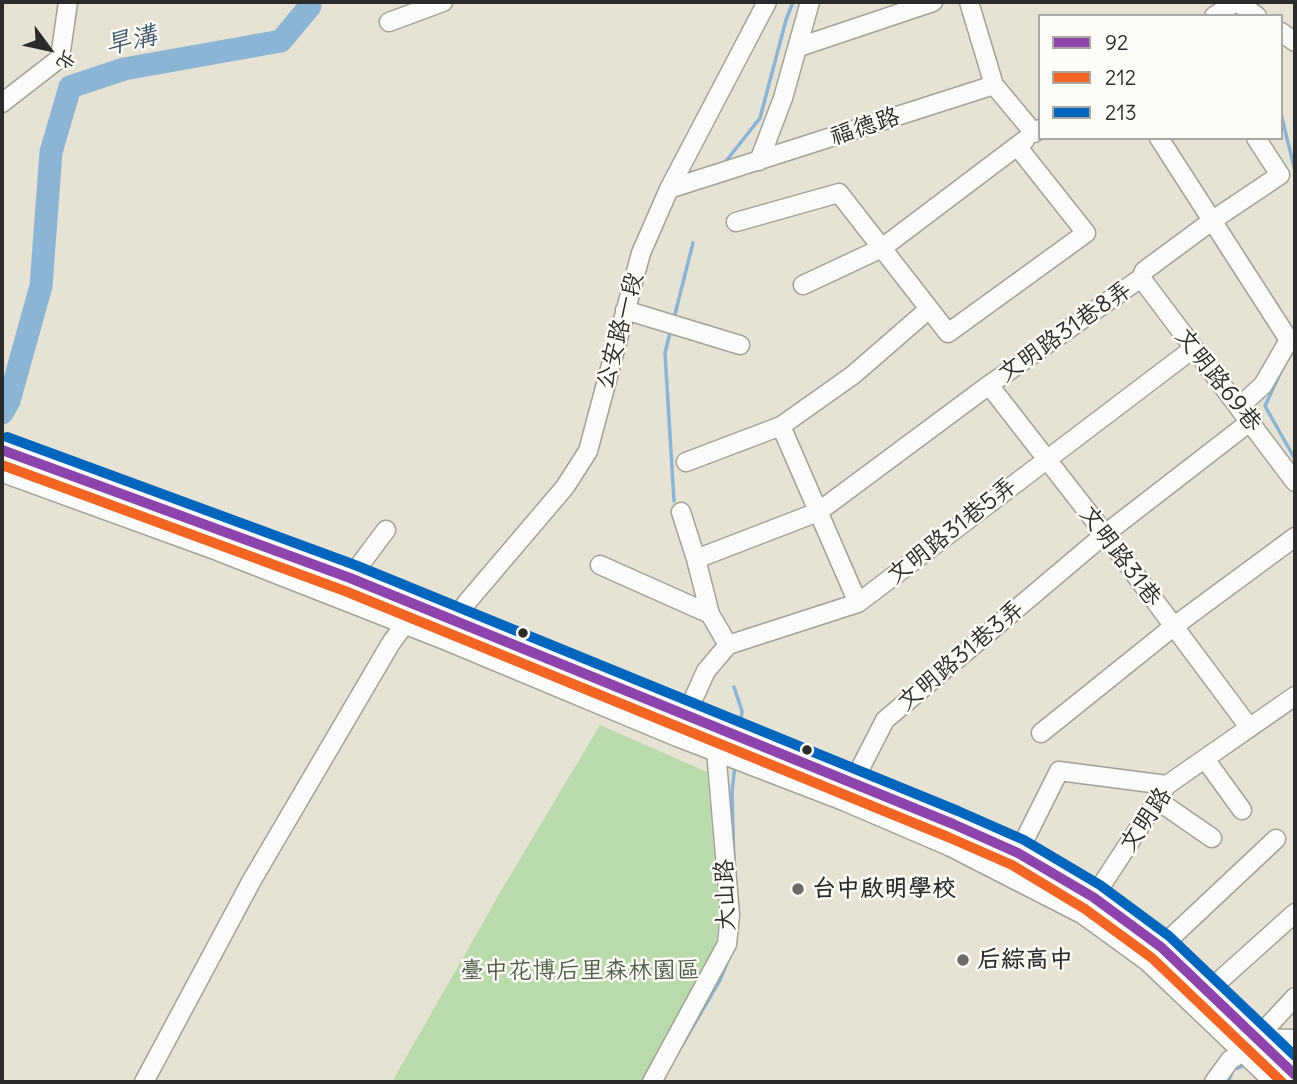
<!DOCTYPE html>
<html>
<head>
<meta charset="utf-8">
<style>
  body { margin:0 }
  #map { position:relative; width:1297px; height:1084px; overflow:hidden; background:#e6e3d5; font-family:Delius,"LXGW WenKai TC",sans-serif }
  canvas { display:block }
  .frame { position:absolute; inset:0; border:4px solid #2b2b2b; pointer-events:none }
  .legend { position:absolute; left:1038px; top:14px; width:245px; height:126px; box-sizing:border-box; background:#fdfcf7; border:2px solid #a9a8a5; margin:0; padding:9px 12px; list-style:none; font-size:21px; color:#2b2b2b }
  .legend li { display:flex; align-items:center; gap:14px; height:35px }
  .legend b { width:35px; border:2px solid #a9a8a5 }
  .north { position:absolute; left:14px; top:14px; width:70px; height:70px; -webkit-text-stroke:5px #fdfcf7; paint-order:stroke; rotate:123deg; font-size:19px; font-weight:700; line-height:28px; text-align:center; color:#2b2b2b }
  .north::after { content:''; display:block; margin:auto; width:24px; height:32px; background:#2b2b2b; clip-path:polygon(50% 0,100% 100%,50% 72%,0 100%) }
</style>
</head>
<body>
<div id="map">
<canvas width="1297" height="1084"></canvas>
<div class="frame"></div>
<ul class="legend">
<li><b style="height:9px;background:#8e44ad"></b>92</li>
<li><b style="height:9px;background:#f26522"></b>212</li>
<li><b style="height:9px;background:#0065bd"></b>213</li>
</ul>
<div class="north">北</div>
</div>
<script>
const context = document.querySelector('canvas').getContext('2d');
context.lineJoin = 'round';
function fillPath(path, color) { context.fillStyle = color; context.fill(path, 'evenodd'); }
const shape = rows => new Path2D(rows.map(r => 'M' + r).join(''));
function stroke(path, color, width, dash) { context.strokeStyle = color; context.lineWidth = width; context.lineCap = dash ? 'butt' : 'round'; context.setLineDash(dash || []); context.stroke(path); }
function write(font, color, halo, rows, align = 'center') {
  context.font = font + ' Delius,"LXGW WenKai TC",sans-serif'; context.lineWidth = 5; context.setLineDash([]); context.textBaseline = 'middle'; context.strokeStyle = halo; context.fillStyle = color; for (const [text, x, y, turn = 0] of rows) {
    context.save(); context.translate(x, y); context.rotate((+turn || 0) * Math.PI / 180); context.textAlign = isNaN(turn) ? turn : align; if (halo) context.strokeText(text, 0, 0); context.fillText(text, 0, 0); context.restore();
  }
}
const green = shape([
  [600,725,707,772,719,916,716,947,641,1082,392,1082,501,891]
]);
const stream = shape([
  [1281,114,1295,171],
  [723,165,760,118,786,20,793,2],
  [674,318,693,243],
  [671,329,665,353,674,501],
  [1284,365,1265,406,1295,459],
  [734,687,742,711,740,729],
  [734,865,732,792,735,765],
  [681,1047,720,980,734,946],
  [1228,1082,1233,1070,1248,1064]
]);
const river = shape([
  [2,413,9,401,41,286,51,152,70,87,124,69,281,41,310,6,309,2]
]);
const minor = shape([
  [969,2,994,85],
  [1237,2,1257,16],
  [1214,16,1236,2],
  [389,22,443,2],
  [1281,32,1295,42],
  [799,47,933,2],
  [2,103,60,58,68,2],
  [1159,138,1289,340,1263,385,1239,407],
  [759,161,783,98,810,2],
  [669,189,994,85,1034,133,1040,129],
  [736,222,839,193,948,333,1086,233,1017,146],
  [1141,278,1295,482],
  [803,285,882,248,1025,140],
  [625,310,740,345],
  [989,385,1105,534,1249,727],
  [781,426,858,603],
  [686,462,781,426,853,375,929,309],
  [681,512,696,559,710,614,728,645],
  [696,559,818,512,989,385,1141,278,1144,271,1213,220,1280,175,1256,138],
  [600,565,710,614],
  [350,578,386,530],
  [450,631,454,620,468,601,565,487,588,451,641,253,669,189,767,2],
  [681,726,706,671,728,645,858,603,1194,348],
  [1041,733,1173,627,1295,537],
  [1205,759,1242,810],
  [847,794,885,720,1105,534,1251,421],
  [1157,800,1212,838],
  [1020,881,1018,853,1059,771,1167,785],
  [1088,906,1167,785,1295,696],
  [1161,947,1276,839],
  [1208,991,1295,913],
  [1257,1038,1295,997],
  [144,1082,252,880,391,643,405,624],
  [652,1082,727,944,730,915,716,750,719,739],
  [1214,1082,1230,1060,1245,1051,1257,1038,1295,1039]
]);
const major = shape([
  [2,450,350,578,953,824,1018,853,1093,897,1161,947,1295,1075],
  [2,471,219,550,446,639,676,735,845,800,950,845,1083,913,1097,923,1148,960,1276,1082]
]);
const bus1 = shape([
  [2,450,350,578,953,824,1018,853,1093,897,1161,947,1295,1075]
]);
const bus2 = shape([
  [2,465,345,591,948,837,1012,865,1085,909,1152,958,1282,1082]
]);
const bus3 = shape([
  [7,437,355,565,958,811,1024,840,1100,885,1169,936,1295,1056]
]);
const markers = [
  [523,633,6,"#2b2b2b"],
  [807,750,6,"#2b2b2b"],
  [798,889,7,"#6c6b66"],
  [963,960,7,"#6c6b66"]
];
const streetNames = [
  ["福德路",865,127,-18],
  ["公安路一段",620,331,-75],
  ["文明路31巷8弄",1065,332,-35],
  ["文明路69巷",1218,380,52],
  ["文明路31巷5弄",952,531,-38],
  ["文明路31巷",1120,556,53],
  ["文明路31巷3弄",961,656,-40],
  ["文明路",1146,820,-56],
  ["大山路",726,895,-92]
];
const poiNames = [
  ["台中啟明學校",812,889],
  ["后綜高中",977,960]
];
const parkNames = [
  ["臺中花博后里森林園區",580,971]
];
const waterNames = [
  ["旱溝",131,41,-13]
];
fillPath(green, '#b9daaa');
stroke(stream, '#8cb5d5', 3.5);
stroke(river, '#8cb5d5', 23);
stroke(minor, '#a2a199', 21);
stroke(major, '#a2a199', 24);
stroke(minor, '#fbfbf9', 18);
stroke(major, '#fbfbf9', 21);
stroke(bus1, '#8e44ad', 10);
stroke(bus2, '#f26522', 10);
stroke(bus3, '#0065bd', 10);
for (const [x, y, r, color] of markers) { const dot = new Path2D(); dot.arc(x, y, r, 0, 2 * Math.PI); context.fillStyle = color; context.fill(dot); stroke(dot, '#fdfcf7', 2.5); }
write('24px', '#2b2b2b', '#fdfcf7', streetNames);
write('bold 24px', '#2b2b2b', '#fdfcf7', poiNames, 'left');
write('24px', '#4b5d47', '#fdfcf7', parkNames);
write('italic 26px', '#425a6f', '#fdfcf7', waterNames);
</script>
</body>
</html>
